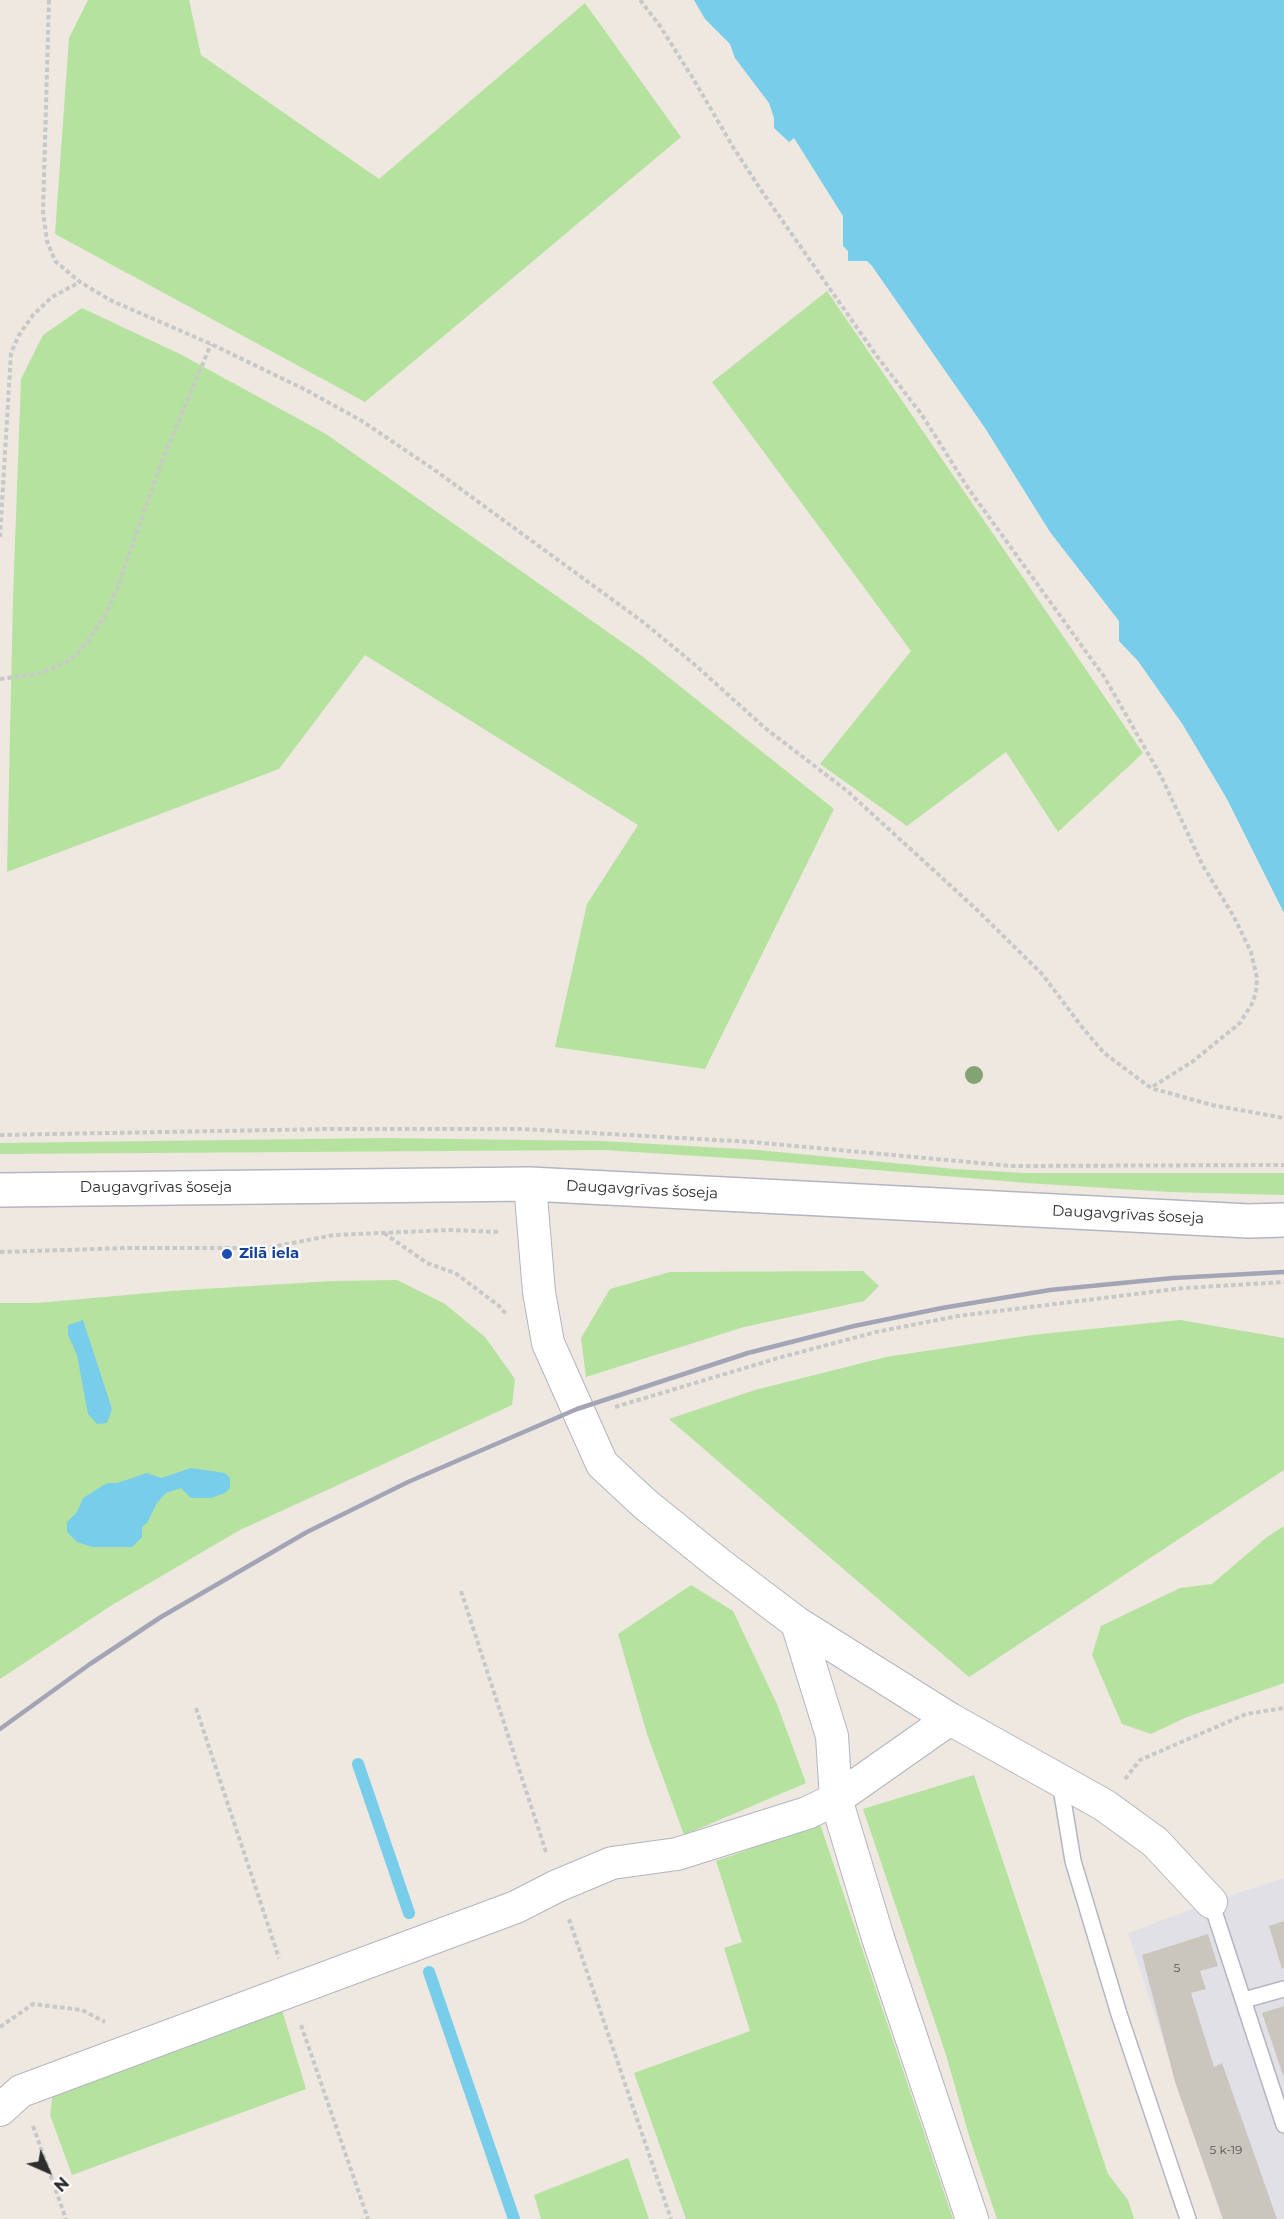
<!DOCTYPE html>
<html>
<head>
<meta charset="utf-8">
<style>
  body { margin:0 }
  #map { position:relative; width:1284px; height:2219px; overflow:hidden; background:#eee8e0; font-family:Montserrat,sans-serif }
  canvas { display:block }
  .north { position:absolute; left:18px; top:2141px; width:60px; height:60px; -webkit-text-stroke:4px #fff; paint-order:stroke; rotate:135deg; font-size:16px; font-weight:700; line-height:24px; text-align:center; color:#2d2d2d }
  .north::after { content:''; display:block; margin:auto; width:21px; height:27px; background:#2d2d2d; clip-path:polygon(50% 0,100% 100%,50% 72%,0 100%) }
</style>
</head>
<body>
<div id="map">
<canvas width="1284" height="2219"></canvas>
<div class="north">N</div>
</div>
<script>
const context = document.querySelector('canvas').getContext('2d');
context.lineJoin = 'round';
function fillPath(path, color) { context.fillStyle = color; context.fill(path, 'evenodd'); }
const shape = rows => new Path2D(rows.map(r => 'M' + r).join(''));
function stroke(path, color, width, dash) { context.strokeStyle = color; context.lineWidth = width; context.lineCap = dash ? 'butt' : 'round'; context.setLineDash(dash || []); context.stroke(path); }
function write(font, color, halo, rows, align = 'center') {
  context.font = font + ' Montserrat,sans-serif'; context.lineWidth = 4.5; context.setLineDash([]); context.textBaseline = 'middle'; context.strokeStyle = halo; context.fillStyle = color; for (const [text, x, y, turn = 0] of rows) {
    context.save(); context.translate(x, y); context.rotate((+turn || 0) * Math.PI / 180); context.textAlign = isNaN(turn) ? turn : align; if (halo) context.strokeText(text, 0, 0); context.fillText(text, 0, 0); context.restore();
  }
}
const industrial = shape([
  [1284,1878,1284,2219,1222,2219,1128,1933,1211,1902]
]);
const green = shape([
  [88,0,189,0,201,55,379,179,585,3,681,137,365,402,55,234,69,38],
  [827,291,1143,753,1058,832,1006,752,907,826,820,764,911,651,712,382],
  [82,308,182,355,326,434,642,656,834,809,705,1069,555,1047,587,904,638,825,365,655,279,769,7,872,13,597,21,379,43,335],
  [383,1138,602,1141,758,1150,955,1169,1024,1173,1284,1173,1284,1195,1169,1192,1027,1183,760,1160,604,1150,0,1154,0,1143],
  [863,1271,879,1286,864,1301,744,1327,586,1377,581,1338,610,1289,670,1272],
  [397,1280,445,1304,485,1337,515,1379,512,1405,240,1530,112,1605,0,1679,0,1303,37,1303,171,1291,332,1281],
  [1180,1320,1284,1338,1284,1470,969,1677,669,1419,755,1390,886,1357,1032,1335],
  [1284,1526,1284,1683,1187,1717,1151,1734,1122,1724,1092,1655,1101,1626,1180,1588,1212,1584,1267,1537],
  [691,1585,733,1611,777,1704,806,1783,684,1835,647,1734,618,1634],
  [974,1775,1108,2174,1128,2200,1134,2219,997,2219,970,2139,946,2055,863,1809],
  [820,1824,953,2219,686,2219,634,2073,750,2031,724,1948,742,1942,716,1861],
  [282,2010,306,2089,72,2175,50,2115,53,2092],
  [628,2158,649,2219,541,2219,534,2195]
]);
const water = shape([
  [694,0,1284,0,1284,913,1227,799,1183,725,1138,661,1119,641,1119,621,1050,532,985,428,872,266,867,261,848,261,848,251,843,246,843,216,794,138,789,142,774,128,774,118,769,103,735,58,730,44,705,19],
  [83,1320,112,1409,107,1423,97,1424,88,1414,77,1355,68,1335,68,1325],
  [191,1468,225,1473,230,1478,230,1488,225,1493,211,1498,191,1498,181,1488,166,1493,157,1503,147,1523,142,1527,142,1537,132,1547,92,1547,77,1542,67,1532,67,1522,77,1512,83,1498,107,1483,117,1483,147,1473,161,1478]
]);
const stream = shape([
  [358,1764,409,1913],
  [429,1972,514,2219]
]);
const building = shape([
  [1284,1921,1284,1968,1282,1969,1269,1926],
  [1208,1934,1218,1966,1200,1971,1206,1989,1191,1993,1214,2067,1222,2063,1277,2219,1223,2219,1175,2082,1142,1955],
  [1284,2006,1284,2078,1262,2013]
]);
const path = shape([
  [49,0,43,212,47,241,55,261,80,282,110,300,211,344,306,390,362,421,436,471,643,622,694,664,765,728,846,790,976,909,1042,974,1082,1027,1104,1053,1151,1088,1212,1105,1284,1118],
  [640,0,660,26,694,80,733,147,761,190,876,355,922,415,968,488,1105,678,1162,778,1202,864,1234,917,1251,952,1257,978,1256,991,1253,1002,1240,1023,1192,1062,1152,1087],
  [0,537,11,353,19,335,33,315,52,297,80,282],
  [0,679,37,674,65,663,78,653,89,639,104,617,117,589,160,466,211,344],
  [0,1135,327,1129,522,1129,752,1142,1012,1166,1284,1165],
  [384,1233,427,1263,455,1273,498,1305,507,1315],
  [0,1252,128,1248,266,1248,334,1235,449,1230,500,1232],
  [615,1407,778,1358,876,1332,958,1316,1184,1288,1284,1282],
  [461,1591,546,1852],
  [196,1708,279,1958],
  [1125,1779,1140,1760,1246,1714,1284,1708],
  [569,1919,671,2219],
  [301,2025,368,2219],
  [0,2027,33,2004,82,2010,105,2022],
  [33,2126,66,2219]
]);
const lane = shape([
  [1060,1782,1073,1861,1119,2014,1188,2219],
  [1211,1902,1284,2125],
  [1244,2000,1284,1989]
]);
const street = shape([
  [530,1184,539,1292,548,1343,602,1464,645,1504,718,1563,797,1623,950,1719,1104,1805,1155,1842,1211,1902],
  [797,1623,832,1736,836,1799,878,1938,972,2219],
  [0,2110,21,2091,516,1907,557,1886,612,1863,677,1854,807,1813,836,1799,950,1719]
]);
const secondary = shape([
  [0,1190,530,1184,1249,1221,1284,1220]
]);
const rail = shape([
  [0,1729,90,1664,161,1617,307,1532,408,1482,577,1409,748,1353,854,1326,942,1308,1050,1290,1173,1278,1284,1272]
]);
const trees = [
  [974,1075]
];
const markers = [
  [227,1254,6,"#1a4fb4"]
];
const numberNames = [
  ["5",1177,1968],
  ["5 k-19",1226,2150]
];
const streetNames = [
  ["Daugavgrīvas šoseja",156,1188],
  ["Daugavgrīvas šoseja",642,1190,3],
  ["Daugavgrīvas šoseja",1128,1215,3]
];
const transitNames = [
  ["Zilā iela",239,1254]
];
fillPath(industrial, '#e2e0e7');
fillPath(green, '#b6e29f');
fillPath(water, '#78cdeb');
stroke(stream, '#78cdeb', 12);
fillPath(building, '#cac6be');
stroke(lane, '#b3b6c0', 18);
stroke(street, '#b3b6c0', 34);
stroke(secondary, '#b3b6c0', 36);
stroke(path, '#c8c8c8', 4, [4.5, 3]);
stroke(lane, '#fff', 15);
stroke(street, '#fff', 32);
stroke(secondary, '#fff', 33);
stroke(rail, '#a3a5b6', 4.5);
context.fillStyle = '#84a275';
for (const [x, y] of trees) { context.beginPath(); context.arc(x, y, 9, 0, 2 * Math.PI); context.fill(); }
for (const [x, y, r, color] of markers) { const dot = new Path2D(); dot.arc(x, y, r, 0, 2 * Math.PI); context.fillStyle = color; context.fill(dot); stroke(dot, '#fff', 2); }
write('12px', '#545351', null, numberNames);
write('15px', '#2d2d2d', '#fff', streetNames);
write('bold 15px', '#164399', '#fff', transitNames, 'left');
</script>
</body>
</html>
